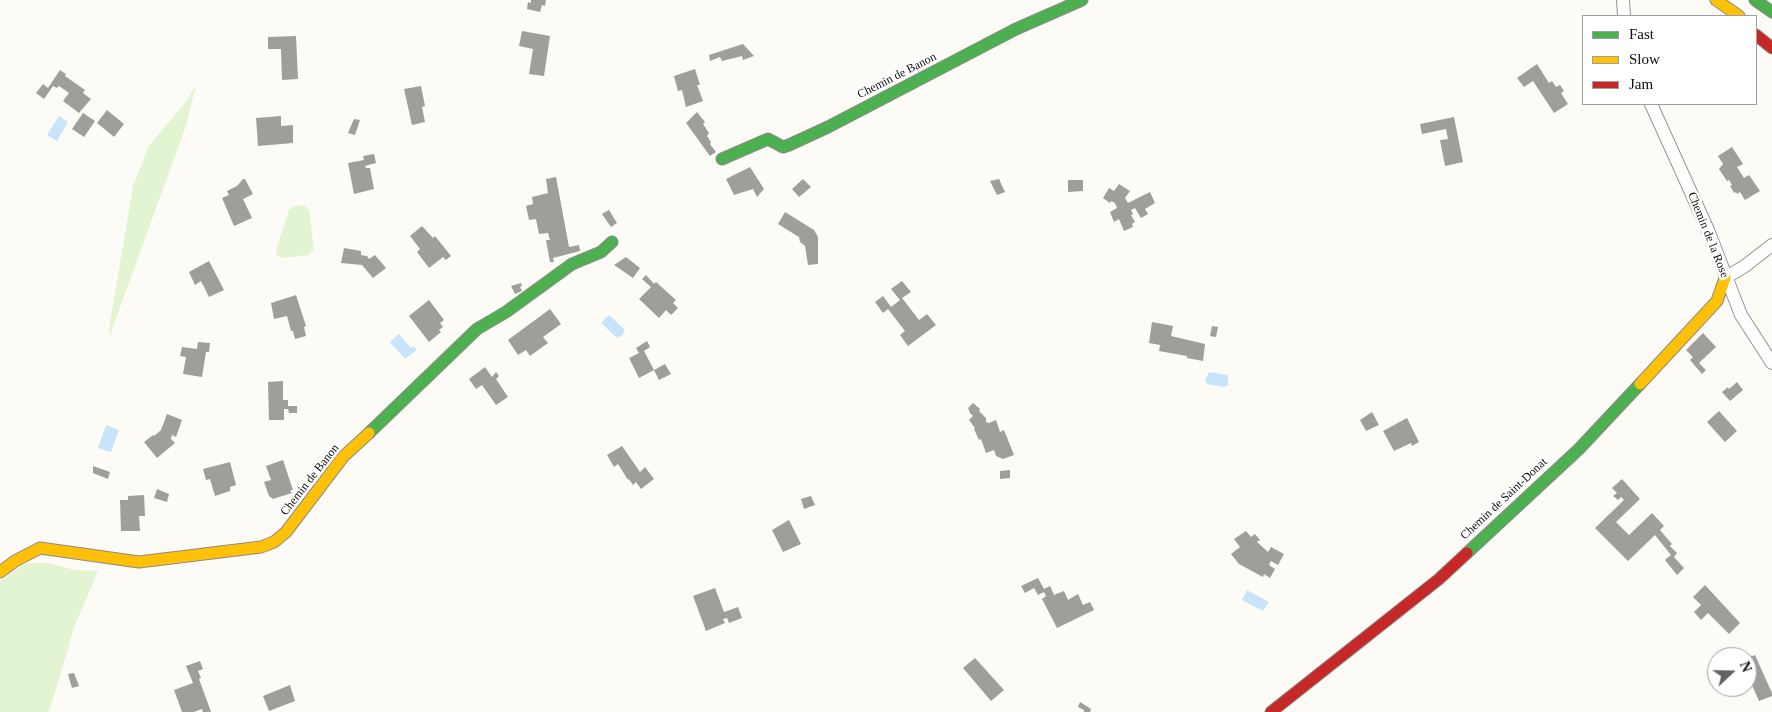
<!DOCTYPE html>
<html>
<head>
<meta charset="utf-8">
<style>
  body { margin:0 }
  #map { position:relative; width:1772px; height:712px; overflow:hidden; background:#fcfbf5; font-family:"Times New Roman",serif }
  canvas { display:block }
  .legend { position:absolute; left:1582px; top:15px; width:175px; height:90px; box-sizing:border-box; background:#fff; border:1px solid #9f9f9f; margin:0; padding:6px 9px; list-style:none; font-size:15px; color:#0f0f0f }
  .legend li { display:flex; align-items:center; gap:10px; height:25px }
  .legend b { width:25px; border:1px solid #9f9f9f }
  .north { position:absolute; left:1707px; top:647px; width:50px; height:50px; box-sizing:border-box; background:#fff; border:1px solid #9f9f9f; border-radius:50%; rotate:69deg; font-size:14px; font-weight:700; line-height:20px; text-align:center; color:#0f0f0f }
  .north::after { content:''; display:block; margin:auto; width:18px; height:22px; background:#626260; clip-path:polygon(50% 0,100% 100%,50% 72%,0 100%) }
</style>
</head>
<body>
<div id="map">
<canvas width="1772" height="712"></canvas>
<ul class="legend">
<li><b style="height:6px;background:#4caf50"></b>Fast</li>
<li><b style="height:6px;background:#ffc107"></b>Slow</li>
<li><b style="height:6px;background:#c62828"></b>Jam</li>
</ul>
<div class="north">N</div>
</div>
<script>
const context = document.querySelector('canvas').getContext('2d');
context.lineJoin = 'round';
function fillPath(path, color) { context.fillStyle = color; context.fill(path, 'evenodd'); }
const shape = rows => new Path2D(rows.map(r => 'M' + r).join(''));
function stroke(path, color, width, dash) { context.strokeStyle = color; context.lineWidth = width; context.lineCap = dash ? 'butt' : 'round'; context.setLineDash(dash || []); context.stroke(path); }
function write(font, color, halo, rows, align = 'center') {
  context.font = font + ' "Times New Roman",serif'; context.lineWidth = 5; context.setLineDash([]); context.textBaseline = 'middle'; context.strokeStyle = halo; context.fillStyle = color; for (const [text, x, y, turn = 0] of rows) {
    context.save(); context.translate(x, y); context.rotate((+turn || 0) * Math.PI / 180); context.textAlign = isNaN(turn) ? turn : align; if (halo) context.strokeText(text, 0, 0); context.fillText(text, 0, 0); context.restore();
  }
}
const green = shape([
  [196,85,186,126,110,335,109,329,133,186,149,146,185,103],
  [297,205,305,206,309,210,314,250,308,255,283,258,277,255,276,250,289,210],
  [28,563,47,563,75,570,98,571,75,625,49,712,0,712,0,581,13,571]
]);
const water = shape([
  [59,116,68,122,57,141,47,135],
  [609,315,625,330,621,337,619,336,617,338,601,323],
  [399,334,411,348,413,346,417,350,405,359,390,342],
  [1209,372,1227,375,1228,377,1228,385,1223,387,1207,384,1205,381],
  [106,425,119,430,111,452,98,448],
  [1247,590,1269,602,1263,611,1242,600]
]);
const building = shape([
  [531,0,546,0,545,6,542,5,540,12,527,9,528,2,531,3],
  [522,31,550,36,544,76,529,74,533,49,519,46],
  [296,36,298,79,282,80,281,49,268,49,268,37],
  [743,44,754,56,743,60,742,56,722,61,720,57,710,61,709,55],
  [1537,64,1549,83,1552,81,1556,87,1560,85,1564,91,1561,93,1568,104,1554,113,1533,81,1524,87,1517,78],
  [695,69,700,85,697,85,703,101,686,107,682,90,678,91,674,76],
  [60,70,66,74,65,76,85,90,83,93,91,99,79,113,63,101,69,93,59,86,57,88,53,86,44,99,36,93,43,84,48,88],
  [421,86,425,106,422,107,425,122,412,125,404,89],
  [107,110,124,124,114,137,97,123],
  [697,112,705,122,703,124,709,133,707,136,711,142,710,144,716,152,710,156,686,123],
  [83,113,95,121,84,137,72,129],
  [281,116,281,126,293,125,293,143,258,146,256,118],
  [1454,117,1463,162,1445,166,1440,140,1448,139,1446,129,1422,134,1420,124],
  [354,119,360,120,355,135,348,133],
  [1732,147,1743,164,1737,167,1744,178,1749,175,1760,191,1745,200,1740,192,1737,194,1736,192,1734,193,1730,186,1732,185,1729,180,1727,181,1719,169,1723,164,1718,156],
  [374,154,376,163,365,166,366,168,370,168,374,189,354,194,348,163,364,160,363,156],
  [750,167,764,189,757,197,753,189,734,195,726,179],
  [556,177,569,247,579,245,580,251,553,258,554,262,550,262,546,240,550,240,548,233,539,234,536,219,529,220,526,206,533,204,532,197,548,193,546,179],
  [243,179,245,179,253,194,243,199,252,218,234,226,222,198,229,195,227,191,237,186],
  [803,179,811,187,799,197,792,189],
  [999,179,1005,192,997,195,990,181],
  [1068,180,1083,180,1083,191,1068,192],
  [1119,184,1130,191,1125,198,1128,203,1150,192,1155,203,1145,209,1148,214,1141,218,1135,208,1131,210,1133,214,1131,215,1135,222,1132,224,1133,227,1124,231,1119,219,1114,222,1110,212,1117,208,1115,203,1111,201,1110,203,1103,198,1109,188,1114,191],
  [609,210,617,223,611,227,602,214],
  [785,212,814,230,818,237,818,264,808,265,805,246,800,242,799,237,778,224],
  [422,226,433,238,435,236,451,256,446,260,443,257,429,268,417,252,420,249,410,236],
  [344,248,361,251,361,255,367,256,369,259,375,255,386,268,373,278,362,265,341,263],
  [626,257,640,268,633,278,614,265],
  [209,261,224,290,209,297,201,281,195,285,189,272],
  [646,275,654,284,656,282,676,300,673,303,678,308,671,315,666,310,659,318,639,299,651,287,642,279],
  [902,281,911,292,902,298,919,320,927,314,936,325,908,346,900,335,905,331,888,309,883,313,875,302,883,296,891,307,900,300,891,289],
  [521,283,522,286,520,287,522,291,515,294,511,286],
  [296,295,306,326,304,327,306,336,295,339,293,331,291,331,287,316,274,319,271,303],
  [429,300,444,320,440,323,443,327,439,330,441,332,429,342,409,316],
  [550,309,561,324,543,337,548,343,530,356,526,350,518,355,508,340],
  [1152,322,1173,326,1171,336,1205,344,1203,361,1187,358,1187,356,1159,351,1160,345,1149,343],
  [1212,326,1218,327,1216,337,1210,336],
  [1703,333,1716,347,1699,363,1706,370,1702,374,1690,360,1693,357,1686,350],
  [647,341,650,347,644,351,654,370,639,378,629,358,639,353,636,348],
  [198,342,210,343,209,352,206,352,202,377,183,374,186,357,180,356,182,347,197,349],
  [665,364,671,374,659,380,654,370],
  [485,367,492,377,496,372,499,376,496,379,508,397,496,405,482,385,476,389,469,379],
  [283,381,283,400,288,400,288,406,297,406,297,413,289,413,288,409,284,409,284,420,269,420,268,382],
  [1737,382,1743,390,1730,401,1722,392,1728,387,1729,389],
  [973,403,980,409,979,411,986,418,986,422,989,423,996,420,1000,432,1004,430,1014,455,1003,459,996,456,994,450,986,453,981,439,979,440,974,429,975,428,969,420,973,416,970,413,968,408],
  [1719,411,1737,431,1725,442,1707,422],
  [1372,412,1379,425,1366,431,1360,420],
  [167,414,182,420,176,437,172,435,171,439,175,443,157,458,144,442,153,435,154,436,161,430],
  [1407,418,1419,442,1412,446,1411,443,1394,451,1383,431],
  [622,446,640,472,645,467,654,479,641,489,636,482,633,485,629,479,628,480,618,464,614,467,607,455],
  [283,460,293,490,290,490,292,493,273,499,269,496,264,482,271,480,266,466],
  [230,462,236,485,230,487,230,491,215,496,210,479,206,480,203,469],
  [93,466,110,472,108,479,93,473],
  [1010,470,1010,478,1000,479,1000,471],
  [1622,479,1640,499,1616,522,1629,535,1652,513,1664,526,1660,530,1672,544,1670,546,1677,553,1674,557,1684,568,1677,575,1665,560,1671,555,1655,535,1628,561,1595,528,1624,500,1621,497,1618,500,1613,496,1617,493,1612,488],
  [157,489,169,494,167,502,154,498],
  [144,495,145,516,139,516,140,531,121,531,120,500,128,500,128,496],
  [811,496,815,505,804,509,801,499],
  [789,520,801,544,783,552,772,530],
  [1246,531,1251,537,1255,534,1260,540,1257,542,1268,552,1271,547,1284,554,1278,565,1271,561,1269,565,1275,569,1270,578,1264,574,1263,577,1239,564,1231,554,1240,547,1234,539],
  [1038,578,1044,589,1050,586,1054,595,1064,591,1068,600,1078,594,1083,605,1090,602,1094,610,1057,628,1042,599,1046,596,1044,592,1038,595,1034,588,1025,593,1021,586],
  [1705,585,1740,623,1729,634,1708,613,1701,620,1694,612,1701,605,1693,597],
  [715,588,724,612,738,607,742,618,729,623,727,618,723,619,725,623,706,631,693,596],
  [1755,655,1772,693,1772,696,1759,701,1747,674,1747,658],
  [975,658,1004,690,991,701,963,668],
  [200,661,203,669,198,671,201,678,199,679,211,712,203,712,202,709,194,712,182,712,174,690,193,683,186,666],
  [74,673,79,686,72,688,68,674],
  [290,685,295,701,269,711,263,696],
  [1080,702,1091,709,1090,712,1084,712,1084,710,1078,707]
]);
const street = shape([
  [1623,0,1624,16],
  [1651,104,1708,230,1741,315,1772,363],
  [1725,278,1745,266,1772,245]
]);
const fast = shape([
  [1755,0,1772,12],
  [722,159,768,139,783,147,789,145,828,127,1016,29,1082,0],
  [369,433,477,329,506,312,572,264,601,252,612,242],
  [1467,553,1579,449,1640,384]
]);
const slow = shape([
  [1716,0,1739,16],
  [1640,384,1717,301,1725,278],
  [0,572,15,561,40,548,139,562,261,547,274,542,286,532,343,457,369,433]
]);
const jam = shape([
  [1756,35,1772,48],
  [1271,712,1439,579,1467,553]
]);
const streetNames = [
  ["Chemin de Banon",897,76,-27],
  ["Chemin de la Rose",1708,235,68],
  ["Chemin de Banon",310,480,-52],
  ["Chemin de Saint-Donat",1504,499,-43]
];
fillPath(green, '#e3f4d3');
fillPath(water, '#c8e4fa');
fillPath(building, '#a09e9a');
stroke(street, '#969593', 14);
stroke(fast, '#8c8c89', 13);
stroke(slow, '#8c8c89', 13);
stroke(jam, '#8c8c89', 13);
stroke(street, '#fffefe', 12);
stroke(fast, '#4caf50', 11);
stroke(slow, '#ffc107', 11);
stroke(jam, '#c62828', 11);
write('12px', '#0f0f0f', '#fff', streetNames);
</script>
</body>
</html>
